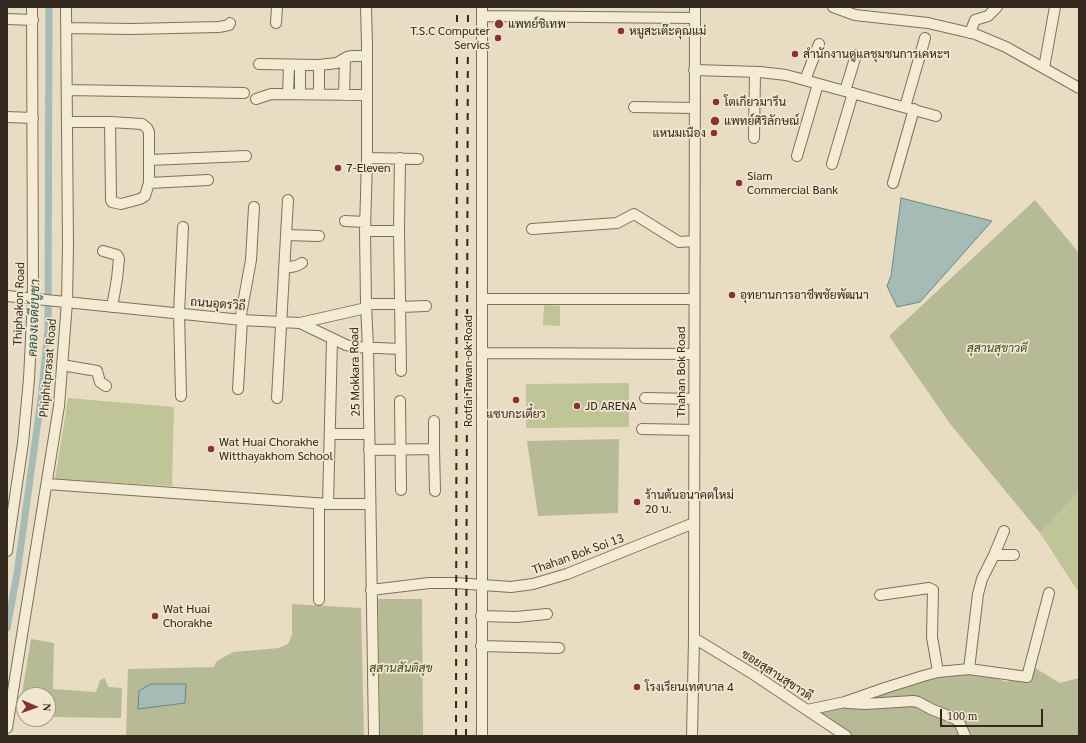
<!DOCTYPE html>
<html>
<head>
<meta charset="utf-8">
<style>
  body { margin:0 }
  #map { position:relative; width:1086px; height:743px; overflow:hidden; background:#e8ddc2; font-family:Georgia,serif }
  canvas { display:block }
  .frame { position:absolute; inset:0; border:8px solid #32281e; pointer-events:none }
  .north { position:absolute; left:16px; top:687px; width:40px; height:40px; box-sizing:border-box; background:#f1e7d1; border:1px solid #a59b89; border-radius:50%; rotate:92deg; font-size:11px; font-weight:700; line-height:16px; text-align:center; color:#32281e }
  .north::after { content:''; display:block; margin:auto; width:14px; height:18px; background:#893233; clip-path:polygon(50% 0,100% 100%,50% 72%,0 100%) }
  .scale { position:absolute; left:940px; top:709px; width:103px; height:18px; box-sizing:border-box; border:2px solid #32281e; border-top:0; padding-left:5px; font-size:12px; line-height:14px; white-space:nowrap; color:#32281e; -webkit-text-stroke:3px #f1e7d1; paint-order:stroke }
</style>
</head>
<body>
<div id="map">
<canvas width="1086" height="743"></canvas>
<div class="frame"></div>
<div class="north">N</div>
<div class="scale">100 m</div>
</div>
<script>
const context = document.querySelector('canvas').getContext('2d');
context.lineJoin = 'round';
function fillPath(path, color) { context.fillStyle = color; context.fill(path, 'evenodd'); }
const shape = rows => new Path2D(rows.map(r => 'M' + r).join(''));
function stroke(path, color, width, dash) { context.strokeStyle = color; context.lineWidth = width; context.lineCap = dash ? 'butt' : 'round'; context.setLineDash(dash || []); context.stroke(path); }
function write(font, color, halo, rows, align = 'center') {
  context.font = font + ' Georgia,Sarabun,serif'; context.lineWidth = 3.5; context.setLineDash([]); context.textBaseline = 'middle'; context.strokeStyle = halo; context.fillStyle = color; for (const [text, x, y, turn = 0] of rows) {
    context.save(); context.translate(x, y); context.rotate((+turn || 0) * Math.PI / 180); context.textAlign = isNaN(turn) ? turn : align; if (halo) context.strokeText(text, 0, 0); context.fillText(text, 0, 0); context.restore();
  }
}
const green = shape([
  [544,305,560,306,560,326,543,325],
  [629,383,629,427,526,428,526,384],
  [68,398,174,407,172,486,55,479],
  [1079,492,1079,593,1040,533]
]);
const cemetery = shape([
  [1035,200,1079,253,1079,492,1040,533,951,425,889,336],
  [619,439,618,513,538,516,527,441],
  [378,599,422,599,423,736,380,736],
  [292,604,361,608,364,736,126,736,128,669,214,667,216,662,224,657,233,652,279,648,288,644,292,635],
  [31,639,54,643,54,642,53,689,96,692,100,680,105,678,108,687,122,688,121,718,48,717,48,695,24,695,24,717,18,717],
  [1035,668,1060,683,1079,678,1079,736,846,736,807,705,845,702,969,669,1007,682]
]);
const water = shape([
  [901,198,992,221,920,302,897,307,887,286,891,276,901,198],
  [151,684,186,684,185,703,138,709,139,691,151,684]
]);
const canal = shape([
  [7,628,17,574,41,399,48,330,49,7]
]);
const minor = shape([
  [366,7,367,45,367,158,365,231,366,304,368,348,374,736],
  [833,7,855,15,928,23,975,34,1006,47,1079,88],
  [482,16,695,18],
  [7,19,33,20],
  [276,23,277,7],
  [66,28,131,29,218,27,225,26,229,25,230,23],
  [970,33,975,20,988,16,997,7],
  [259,64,319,65,337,63,347,57,353,56,367,56],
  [1044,68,1055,7],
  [694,70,760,72,786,75,936,116],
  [805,80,819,44],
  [67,90,244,93],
  [845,91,856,55],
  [288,94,289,65],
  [300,94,300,65],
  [319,94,319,65],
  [344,95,345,60],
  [256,99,271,94,367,95],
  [634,107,694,108],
  [905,107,925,38],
  [7,117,33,118],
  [67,122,110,122,142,124,147,128,149,132,149,160,246,156],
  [110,122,111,200,112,202,121,204,140,199,145,196,149,183],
  [754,138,755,72],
  [797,156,818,84],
  [367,158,418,159],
  [400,158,399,231,401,371],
  [149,160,149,183,208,180],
  [832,164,853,93],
  [893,183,914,109],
  [345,221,365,222],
  [532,229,617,223,634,214,679,242,694,241],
  [365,231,399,231],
  [286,235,319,236],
  [103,251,117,255,119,259,117,279,112,307],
  [284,268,296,266,302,263],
  [7,296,242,320,300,323,366,308],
  [482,299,694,299],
  [366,304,399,304],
  [400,307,426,306],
  [240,320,251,260,254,207],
  [300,323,346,345,354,347,401,349],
  [482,353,694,354],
  [62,365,97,371,100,382,106,386],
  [238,389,242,320],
  [181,396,179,313,183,227],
  [277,398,288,200],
  [645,398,694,399],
  [400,401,401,490],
  [642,429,694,430],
  [330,434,369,434],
  [434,449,435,491],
  [369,450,434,449,434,421],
  [47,484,328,504,332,340],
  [319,504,319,600],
  [328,504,370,504],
  [7,551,23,443,29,379,33,299,32,7],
  [994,555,1004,531],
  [371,590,429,583,455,583,511,587,533,584,567,574,694,523],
  [880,595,929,588,933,590,932,637,938,672],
  [481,616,516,617,547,614],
  [694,638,753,674,846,736],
  [481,646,559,648],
  [969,669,978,594,982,579,994,555,1014,555],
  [847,703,866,704,913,701,918,702,931,709,956,719,960,724,965,736],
  [807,710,845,702,885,688,923,676,938,672,969,669,1027,677,1049,593],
  [7,728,59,406,67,302,68,245,66,7],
  [482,736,482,7],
  [692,736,694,638,695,7]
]);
const rail = shape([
  [456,736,457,7],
  [466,736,468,7]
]);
const markers = [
  [499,24,5,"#893233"],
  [621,31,4,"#893233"],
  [498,38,4,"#893233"],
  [795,54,4,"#893233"],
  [716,102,4,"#893233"],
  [715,121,5,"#893233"],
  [714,133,4,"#893233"],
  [338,168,4,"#893233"],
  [739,183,4,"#893233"],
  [732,295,4,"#893233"],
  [516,400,4,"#893233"],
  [577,406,4,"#893233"],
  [211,449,4,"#893233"],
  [637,502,4,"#893233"],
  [155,616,4,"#893233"],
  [637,687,4,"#893233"]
];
const poiNames = [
  ["แพทย์ชิเทพ",508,24],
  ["T.S.C Computer",490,31,"right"],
  ["Servics",490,45,"right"],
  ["หมูสะเต๊ะคุณแม่",629,31],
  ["สำนักงานดูแลชุมชนการเคหะฯ",803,54],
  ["โตเกียวมารีน",724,102],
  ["แพทย์ศิริลักษณ์",724,121],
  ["แหนมเนือง",706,133,"right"],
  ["7-Eleven",346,168],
  ["Siam",747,176],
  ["Commercial Bank",747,190],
  ["อุทยานการอาชีพชัยพัฒนา",740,295],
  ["JD ARENA",585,406],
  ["แซบกะเตี๋ยว",516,414,"center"],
  ["Wat Huai Chorakhe",219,442],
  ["Witthayakhom School",219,456],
  ["ร้านต้นอนาคตใหม่",645,495],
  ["20 บ.",645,509],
  ["Wat Huai",163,609],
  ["Chorakhe",163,623],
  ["โรงเรียนเทศบาล 4",645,687]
];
const streetNames = [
  ["Thiphakon Road",19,304,-88],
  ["ถนนอุดรวิถี",218,304,5],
  ["Phiphitprasat Road",48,368,-85],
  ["Rotfai Tawan-ok Road",468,371,-90],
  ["25 Mokkara Road",355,372,-91],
  ["Thahan Bok Road",681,372,-90],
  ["Thahan Bok Soi 13",578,554,-20],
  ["ซอยสุสานสุขาวดี",777,675,33]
];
const parkNames = [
  ["สุสานสุขาวดี",997,348],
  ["สุสานสันติสุข",401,668]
];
const waterNames = [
  ["คลองเจดีย์บูชา",34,318,-88]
];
fillPath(green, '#c0c598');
fillPath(cemetery, '#b6bb96');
fillPath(water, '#a4bcb5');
stroke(water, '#6c8881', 1);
stroke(canal, '#a4bcb5', 7);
stroke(minor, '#806f5b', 12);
stroke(minor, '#f4ebd4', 10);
stroke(rail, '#32281e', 2, [7, 7]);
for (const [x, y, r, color] of markers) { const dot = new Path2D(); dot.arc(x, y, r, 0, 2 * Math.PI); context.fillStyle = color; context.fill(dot); stroke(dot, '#f1e7d1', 1.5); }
write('12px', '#32281e', '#f1e7d1', poiNames, 'left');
write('12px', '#32281e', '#f1e7d1', streetNames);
write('italic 12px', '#434c27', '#f1e7d1', parkNames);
write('italic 13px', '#2f504e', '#f1e7d1', waterNames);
</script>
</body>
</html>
